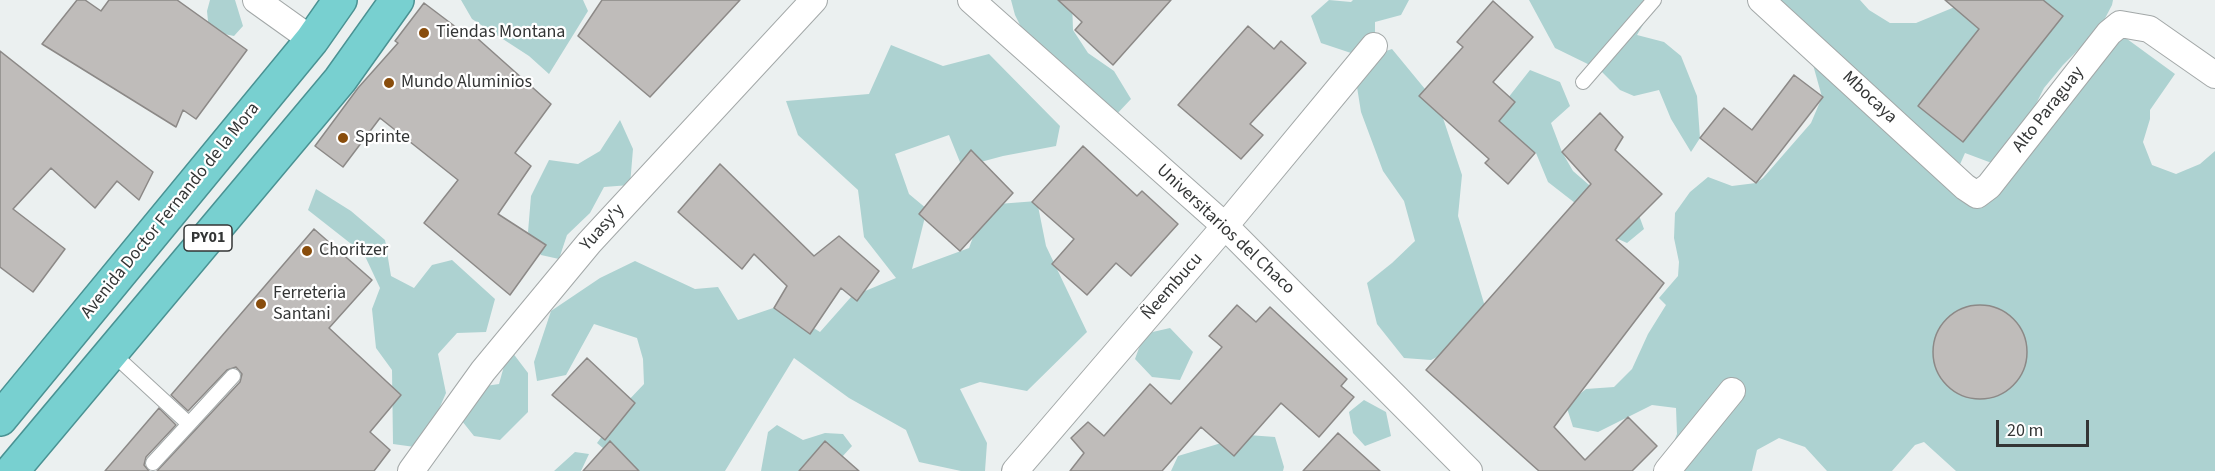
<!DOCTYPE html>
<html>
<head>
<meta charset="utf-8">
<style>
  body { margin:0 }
  #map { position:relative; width:2215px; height:471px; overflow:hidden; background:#ebf0f0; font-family:"Source Sans 3",sans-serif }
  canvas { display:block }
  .scale { position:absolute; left:1996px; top:420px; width:93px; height:27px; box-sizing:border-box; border:3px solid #333535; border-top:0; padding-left:8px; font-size:18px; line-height:21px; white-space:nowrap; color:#333535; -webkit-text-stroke:4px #fff; paint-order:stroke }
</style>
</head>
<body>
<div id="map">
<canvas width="2215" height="471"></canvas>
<div class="scale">20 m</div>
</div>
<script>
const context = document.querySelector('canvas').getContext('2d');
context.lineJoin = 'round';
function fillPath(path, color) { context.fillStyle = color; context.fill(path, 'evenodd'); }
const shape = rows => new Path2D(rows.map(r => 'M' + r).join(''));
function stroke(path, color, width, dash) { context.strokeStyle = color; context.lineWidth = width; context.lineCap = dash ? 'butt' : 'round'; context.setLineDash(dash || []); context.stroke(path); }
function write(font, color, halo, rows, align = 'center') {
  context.font = font + ' "Source Sans 3",sans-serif'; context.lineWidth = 4.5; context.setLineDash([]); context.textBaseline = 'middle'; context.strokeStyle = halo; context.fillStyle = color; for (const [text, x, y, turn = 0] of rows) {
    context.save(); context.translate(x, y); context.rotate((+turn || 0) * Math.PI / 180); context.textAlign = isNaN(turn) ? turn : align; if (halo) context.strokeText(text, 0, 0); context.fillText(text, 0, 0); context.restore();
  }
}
const green = shape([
  [210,0,235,0,243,26,234,36,209,31,207,11],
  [461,0,583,0,588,11,549,74,529,56,472,19],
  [1011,0,1072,0,1073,30,1088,53,1114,71,1131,99,1115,116,1032,49,1015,15],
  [1329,0,1351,2,1353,0,1409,0,1401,15,1375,22,1375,40,1351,53,1321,43,1311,16],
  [1529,0,1654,0,1652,9,1637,35,1664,42,1681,56,1697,96,1700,138,1691,152,1671,119,1659,90,1634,96,1620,90,1600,70,1555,48],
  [1752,0,1860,0,1869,10,1890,23,1916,23,1962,4,1965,0,2113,0,2112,5,2100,28,2063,65,2044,88,2032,112,2123,36,2175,74,2150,110,2150,119,2143,142,2152,165,2176,174,2200,164,2215,151,2215,471,1956,471,1924,442,1915,445,1892,471,1827,471,1805,447,1779,438,1757,450,1752,471,1662,471,1677,434,1676,408,1652,405,1598,432,1573,427,1566,405,1586,389,1614,387,1632,369,1648,334,1666,305,1659,298,1678,276,1679,262,1674,238,1675,213,1690,192,1708,177,1732,186,1756,183,1763,178,1811,123,1822,97,1810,54],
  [1965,153,1989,162,2011,161,1979,203,1954,178],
  [891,45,943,66,989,54,1060,126,1056,146,1003,156,962,167,949,135,895,154,909,194,927,209,912,269,969,248,985,205,1037,201,1046,246,1087,332,1027,391,980,382,960,389,987,443,985,471,961,471,919,462,906,430,849,398,794,358,725,471,630,471,597,443,626,403,644,384,643,359,637,338,594,324,566,375,537,381,534,362,551,311,600,278,635,261,695,289,718,287,738,320,779,306,820,332,851,297,896,278,864,237,858,190,798,135,786,101,869,94],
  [1392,49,1439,106,1462,175,1458,216,1486,310,1471,340,1431,360,1404,358,1377,324,1367,283,1392,263,1415,241,1404,201,1383,171,1361,112,1353,62],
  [1530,70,1560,82,1570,106,1551,123,1562,152,1573,171,1603,197,1637,210,1644,229,1627,243,1598,230,1575,203,1548,182,1536,153,1507,137,1493,117],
  [620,120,633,149,630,185,604,187,590,213,567,235,559,259,541,255,528,232,531,196,549,160,578,164,600,151],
  [316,189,351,211,385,240,391,276,414,288,432,265,452,260,495,299,486,332,457,333,438,354,446,393,422,448,393,444,392,370,376,348,372,309,380,288,364,254,308,210],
  [1170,328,1193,352,1180,380,1152,377,1135,359,1144,334],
  [509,348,528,373,528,412,500,440,474,436,462,421,465,389,499,384],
  [1364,400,1386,412,1391,436,1365,446,1353,433,1349,412],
  [777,425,803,440,825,433,843,434,852,446,842,457,804,471,761,471,768,432],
  [1248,435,1275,437,1284,467,1283,471,1171,471,1178,456],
  [575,452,589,454,581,471,554,471]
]);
const building = shape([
  [77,0,85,0,101,11,109,0,177,0,247,50,196,119,183,110,176,127,42,44,77,0],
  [602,0,740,0,650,97,578,36,602,0],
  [1058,0,1171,0,1113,65,1075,30,1082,22,1058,0],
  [1945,0,2043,0,2063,16,1963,142,1918,106,1979,29,1945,0],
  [1493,1,1533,37,1493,82,1515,102,1499,121,1535,153,1508,184,1485,163,1489,159,1419,96,1463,47,1457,42,1493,1],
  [424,3,465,34,468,30,551,104,515,153,531,166,498,214,546,245,510,295,424,223,458,180,380,118,343,167,315,146,358,88,398,43,395,41,424,3],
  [1248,26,1274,49,1281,41,1306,63,1250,124,1263,135,1241,159,1178,105,1248,26],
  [0,51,153,172,139,200,117,181,95,208,51,168,13,209,65,249,33,292,0,267,0,51],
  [1794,75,1823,97,1756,183,1700,138,1724,108,1752,130,1794,75],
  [1600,113,1623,137,1615,150,1662,194,1616,240,1664,283,1554,427,1585,460,1628,417,1657,446,1632,471,1539,471,1426,370,1591,184,1562,152,1600,113],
  [1083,146,1137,196,1142,191,1178,224,1131,276,1116,263,1087,295,1052,264,1074,239,1032,202,1083,146],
  [971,150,1013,193,960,251,919,214,971,150],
  [720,164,814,256,839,236,879,271,857,301,841,288,810,334,774,308,787,286,754,254,742,269,678,212,720,164],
  [314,229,372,280,329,328,401,395,370,432,390,450,374,471,157,471,240,382,242,374,236,367,227,370,188,411,171,395,314,229],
  '1933 352a47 47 0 1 1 94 0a47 47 0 1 1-94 0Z',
  [1237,305,1256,322,1270,307,1347,379,1341,386,1354,397,1319,437,1281,403,1234,456,1201,427,1162,471,1070,471,1084,453,1071,438,1088,422,1104,436,1150,384,1171,404,1222,347,1209,336,1237,305],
  [587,358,635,403,605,440,552,395,587,358],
  [159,408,176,425,146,457,144,465,149,471,105,471,159,408],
  [1338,433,1380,471,1303,471,1338,433],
  [610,441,639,471,583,471,610,441],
  [825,441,859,471,799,471,825,441]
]);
const service = shape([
  [1583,82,1654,0],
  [111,352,189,424,233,376],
  [153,463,189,424]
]);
const minor = shape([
  [256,0,312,40],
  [971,0,1225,226,1469,471],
  [1761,0,1965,187,1977,195,1989,186,2109,33,2120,24,2149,29,2215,75],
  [411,471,483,371,589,243,814,0],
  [1015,471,1225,226,1374,46],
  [1667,471,1732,391]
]);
const trunk = shape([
  [0,419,312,40,340,0],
  [12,471,340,80,397,0]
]);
const markers = [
  [424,33,6,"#894d0c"],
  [389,83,6,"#894d0c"],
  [343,138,6,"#894d0c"],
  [307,251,6,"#894d0c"],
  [261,304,6,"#894d0c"]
];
const shields = [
  [208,238,48]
];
const shieldNames = [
  ["PY01",208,238]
];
const poiNames = [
  ["Tiendas Montana",436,33],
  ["Mundo Aluminios",401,83],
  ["Sprinte",355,138],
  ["Choritzer",319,251],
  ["Ferreteria",273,294],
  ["Santani",273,315]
];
const streetNames = [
  ["Mbocaya",1869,98,43],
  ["Alto Paraguay",2049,110,-52],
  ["Avenida Doctor Fernando de la Mora",171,211,-51],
  ["Yuasy'y",603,228,-48],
  ["Universitarios del Chaco",1225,230,43],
  ["Ñeembucu",1173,287,-49]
];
fillPath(green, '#add2d1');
fillPath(building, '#bfbcba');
stroke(building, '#8c8987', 1.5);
stroke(service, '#a3a8a8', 16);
stroke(minor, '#a3a8a8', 28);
stroke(trunk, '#4a9293', 36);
stroke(service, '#fff', 14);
stroke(minor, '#fff', 26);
stroke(trunk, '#78d0d0', 33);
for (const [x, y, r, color] of markers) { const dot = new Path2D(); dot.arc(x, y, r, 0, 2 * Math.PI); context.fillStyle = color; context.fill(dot); stroke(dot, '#fff', 2); }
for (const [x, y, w] of shields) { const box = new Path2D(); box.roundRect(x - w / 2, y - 13, w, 26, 4.5); context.fillStyle = '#fff'; context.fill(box); stroke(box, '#333535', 1.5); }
write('bold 16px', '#333535', null, shieldNames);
write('18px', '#333535', '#fff', poiNames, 'left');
write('18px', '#333535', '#fff', streetNames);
</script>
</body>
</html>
